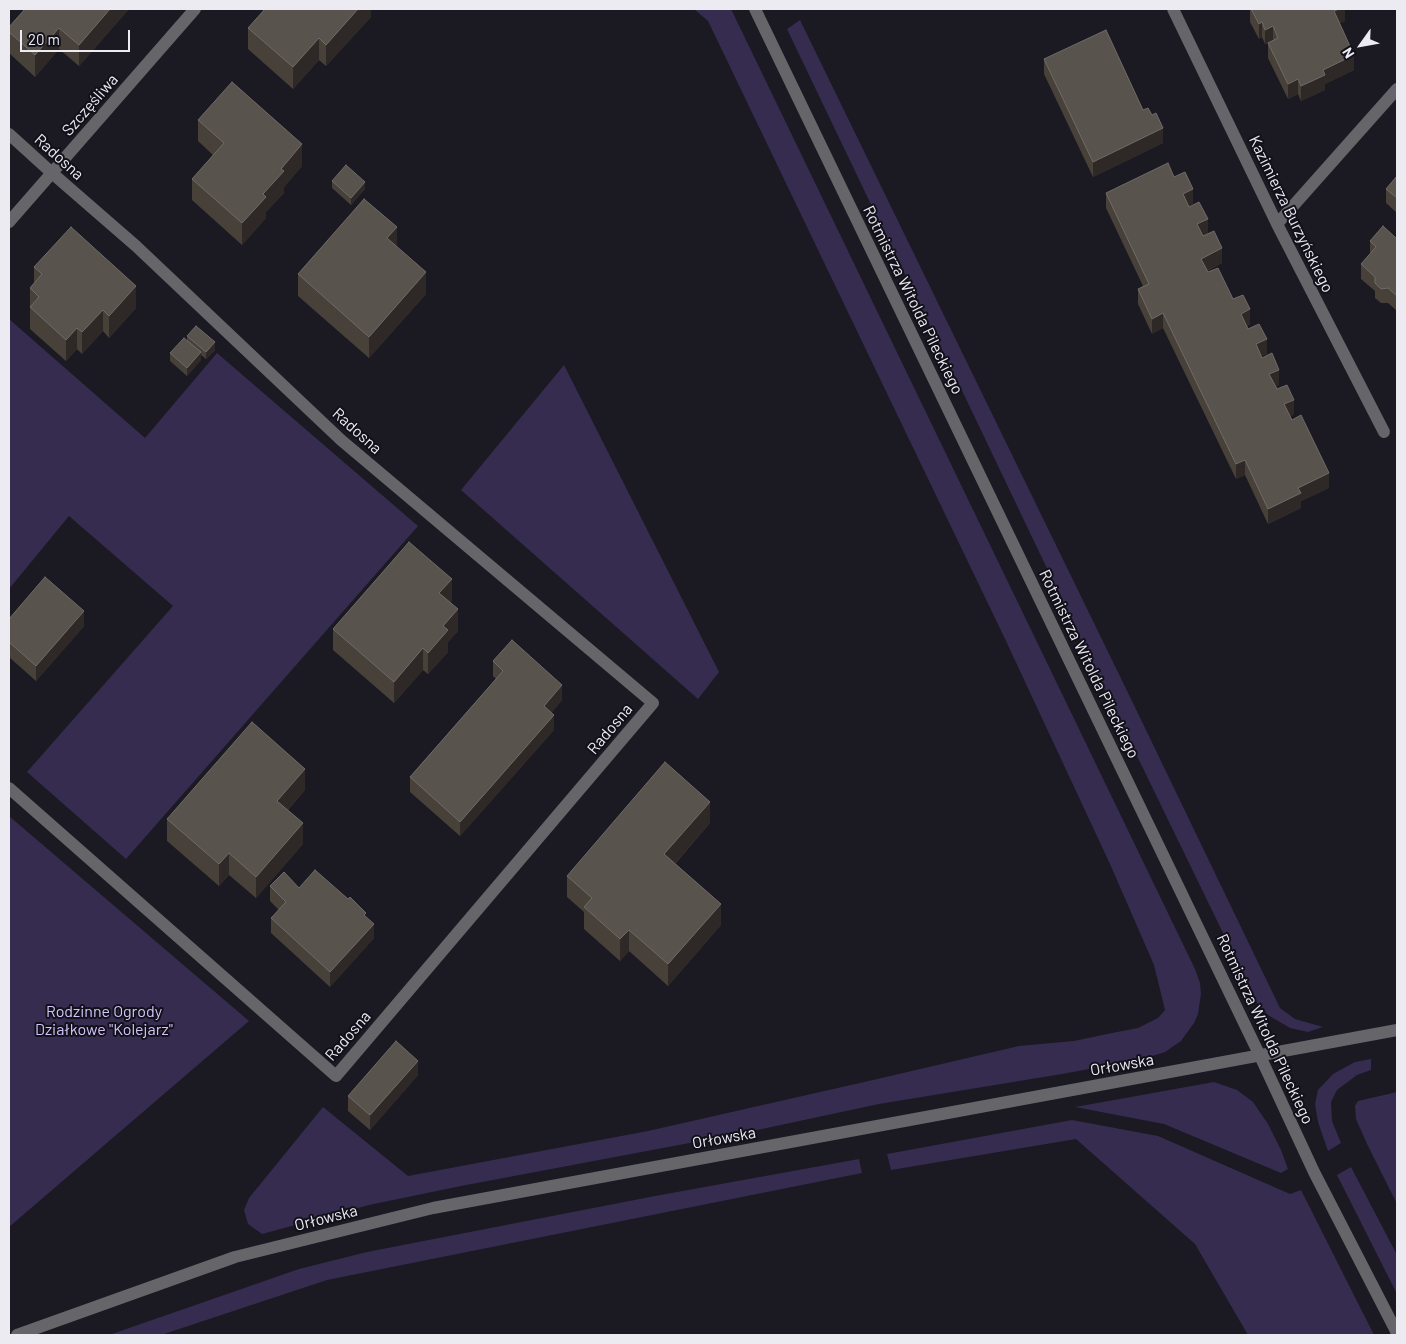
<!DOCTYPE html>
<html>
<head>
<meta charset="utf-8">
<style>
  body { margin:0 }
  #map { position:relative; width:1406px; height:1344px; overflow:hidden; background:#1b1922; font-family:Barlow,sans-serif }
  canvas { display:block }
  .frame { position:absolute; inset:0; border:10px solid #ecebf2; pointer-events:none }
  .north { position:absolute; left:1336px; top:20px; width:50px; height:50px; -webkit-text-stroke:4px #121019; paint-order:stroke; rotate:238deg; font-size:14px; font-weight:700; line-height:20px; text-align:center; color:#ecebf2 }
  .north::after { content:''; display:block; margin:auto; width:18px; height:22px; background:#ecebf2; clip-path:polygon(50% 0,100% 100%,50% 72%,0 100%) }
  .scale { position:absolute; left:20px; top:30px; width:110px; height:22px; box-sizing:border-box; border:2px solid #ecebf2; border-top:0; padding-left:6px; font-size:15px; line-height:18px; white-space:nowrap; color:#ecebf2; -webkit-text-stroke:4px #121019; paint-order:stroke }
</style>
</head>
<body>
<div id="map">
<canvas width="1406" height="1344"></canvas>
<div class="frame"></div>
<div class="north">N</div>
<div class="scale">20 m</div>
</div>
<script>
const context = document.querySelector('canvas').getContext('2d');
context.lineJoin = 'round';
function fillPath(path, color) { context.fillStyle = color; context.fill(path, 'evenodd'); }
const shape = rows => new Path2D(rows.map(r => 'M' + r).join(''));
function stroke(path, color, width, dash) { context.strokeStyle = color; context.lineWidth = width; context.lineCap = dash ? 'butt' : 'round'; context.setLineDash(dash || []); context.stroke(path); }
function write(font, color, halo, rows, align = 'center') {
  context.font = font + ' Barlow,sans-serif'; context.lineWidth = 4; context.setLineDash([]); context.textBaseline = 'middle'; context.strokeStyle = halo; context.fillStyle = color; for (const [text, x, y, turn = 0] of rows) {
    context.save(); context.translate(x, y); context.rotate((+turn || 0) * Math.PI / 180); context.textAlign = isNaN(turn) ? turn : align; if (halo) context.strokeText(text, 0, 0); context.fillText(text, 0, 0); context.restore();
  }
}
const green = shape([
  [694,9,731,9,1195,969,1200,983,1201,994,1198,1014,1194,1023,1181,1041,1165,1052,1143,1059,1062,1074,879,1104,748,1132,461,1186,369,1205,262,1234,248,1224,244,1210,249,1198,323,1107,408,1176,648,1131,873,1080,1019,1046,1074,1041,1112,1033,1138,1028,1158,1018,1165,1010,1154,965,1110,864,1006,641,708,21],
  [800,20,1132,701,1280,1008,1295,1019,1323,1027,1308,1032,1290,1028,1268,1015,1257,1003,1106,692,967,401,876,215,787,29],
  [9,319,145,438,217,353,418,526,126,859,27,772,173,606,69,516,9,589],
  [564,365,719,672,698,699,461,490],
  [9,816,249,1021,9,1227],
  [1371,1059,1371,1070,1357,1075,1337,1090,1331,1102,1332,1121,1341,1143,1328,1151,1318,1122,1315,1104,1318,1090,1333,1074,1355,1062],
  [1214,1082,1237,1090,1253,1102,1268,1124,1281,1150,1288,1169,1281,1173,1164,1124,1075,1107],
  [1397,1092,1397,1204,1367,1144,1356,1119,1355,1106,1358,1101],
  [1072,1120,1158,1136,1290,1194,1301,1190,1374,1335,1248,1335,1195,1244,1076,1139,891,1170,887,1154],
  [859,1159,862,1173,327,1280,161,1335,109,1335,299,1269,367,1252,655,1196],
  [1351,1167,1397,1255,1397,1294,1337,1175]
]);
const minor = shape([
  [1173,9,1277,224,1384,432],
  [9,134,52,173,136,246,341,440,653,703,336,1076,9,788],
  [9,222,195,9],
  [1277,224,1397,89]
]);
const tertiary = shape([
  [755,9,1260,1056,1314,1172,1397,1333],
  [17,1335,235,1257,433,1208,1397,1030]
]);
const wall = shape([
  [129,9,79,66,59,49,35,77,9,53,9,27],
  [371,9,371,17,326,66,319,60,293,89,248,49,248,28],
  [1250,9,1345,9,1345,21,1339,23,1354,70,1325,84,1325,90,1301,101,1298,94,1288,99,1268,58,1268,43,1265,44,1262,37,1259,39,1250,22],
  [1044,59,1143,110,1163,143,1093,177,1044,74],
  [198,120,302,166,284,187,284,193,266,212,266,218,242,245,192,200,192,179,213,155,198,141],
  [1397,176,1397,213,1386,203,1386,189],
  [1174,177,1193,203,1189,206,1208,234,1203,236,1222,263,1207,271,1208,272,1233,299,1250,324,1247,326,1248,329,1267,354,1261,356,1279,385,1276,386,1294,414,1290,416,1329,488,1301,501,1301,508,1268,524,1245,475,1236,479,1163,328,1152,334,1138,304,1138,289,1143,286,1106,208,1106,193],
  [332,181,365,189,351,205,332,188],
  [1397,239,1397,311,1388,303,1381,303,1375,298,1375,291,1361,279,1361,264,1370,254,1370,241],
  [397,247,426,294,369,358,298,296,298,274],
  [34,267,136,308,109,338,103,331,82,354,77,349,66,361,30,329,30,288,34,283],
  [187,336,215,350,206,359,201,355,201,360,187,376,170,361,170,353,187,340],
  [452,601,450,602,458,631,448,642,448,652,428,674,423,670,394,703,333,650,333,629],
  [9,619,84,626,36,681,9,657],
  [493,661,562,700,551,713,554,730,460,836,410,792,410,777,496,679,493,676],
  [305,790,288,810,303,844,256,898,229,875,219,886,167,841,167,819],
  [710,823,675,864,721,925,668,986,629,951,620,961,584,929,584,912,567,897,567,876],
  [270,886,299,888,374,938,330,987,271,933,271,918,279,910,270,901],
  [418,1075,370,1130,348,1111,348,1096]
]);
const shadedWall = shape([
  [110,9,129,9,79,66,79,45],
  [358,9,371,9,371,17,326,66,326,45],
  [1339,9,1345,9,1345,21,1334,26,1334,11],
  [1262,22,1262,37,1259,39,1259,24],
  [1273,26,1273,40,1265,44,1265,30],
  [59,28,59,49,35,77,35,55],
  [319,38,319,60,293,89,293,67],
  [1354,55,1354,70,1325,84,1325,90,1301,101,1301,86,1323,70],
  [1298,79,1298,94,1288,99,1288,84],
  [1163,128,1163,143,1093,177,1093,162],
  [302,144,302,166,284,187,284,193,266,212,266,218,242,245,242,223,281,169],
  [365,182,365,189,351,205,351,198],
  [1193,189,1193,203,1183,209,1183,194],
  [1208,219,1208,234,1197,239,1197,224],
  [397,227,397,249,387,238],
  [1222,248,1222,263,1201,273,1201,259],
  [426,272,426,294,369,358,369,337],
  [136,286,136,308,109,338,109,316],
  [1250,309,1250,324,1241,328,1241,314],
  [103,310,103,331,82,354,82,332],
  [1163,313,1163,328,1152,334,1152,319],
  [77,328,77,349,66,361,66,340],
  [1267,339,1267,354,1256,359,1256,344],
  [215,342,215,350,206,359,206,352],
  [201,352,201,360,187,376,187,368],
  [1279,370,1279,385,1269,389,1269,374],
  [1294,400,1294,414,1284,419,1284,404],
  [1245,460,1245,475,1236,479,1236,464],
  [1329,473,1329,488,1301,501,1301,508,1268,524,1268,509,1298,488],
  [452,579,452,601,439,614,439,593],
  [458,609,458,631,448,642,448,652,428,674,428,653,443,626],
  [84,611,84,626,36,681,36,666],
  [423,648,423,670,394,703,394,682],
  [562,685,562,700,544,721,544,706],
  [554,715,554,730,460,836,460,822],
  [305,769,305,790,277,822,277,801],
  [710,802,710,823,664,876,664,854],
  [303,823,303,844,256,898,256,877],
  [229,853,229,875,219,886,219,864],
  [721,904,721,925,668,986,668,964],
  [374,924,374,938,330,987,330,972],
  [629,930,629,951,620,961,620,939],
  [418,1061,418,1075,370,1130,370,1115]
]);
const building = shape([
  [25,9,110,9,79,45,59,28,35,55,9,32,9,27,25,9],
  [265,9,358,9,326,45,319,38,293,67,248,28,265,9],
  [1251,9,1339,9,1334,11,1354,55,1323,70,1325,75,1301,86,1298,79,1288,84,1268,43,1278,38,1273,26,1265,30,1262,22,1259,24,1251,9],
  [1106,30,1143,110,1148,108,1152,115,1156,113,1163,128,1093,162,1044,59,1106,30],
  [232,82,302,144,281,169,284,171,263,194,266,197,242,223,192,179,224,143,198,120,232,82],
  [1168,163,1174,177,1185,172,1193,189,1183,194,1189,207,1199,202,1208,219,1197,224,1203,236,1214,231,1222,248,1201,259,1208,272,1218,268,1233,299,1243,295,1250,309,1241,314,1248,329,1259,324,1267,339,1256,344,1262,358,1272,353,1279,370,1269,374,1277,389,1287,385,1294,400,1284,404,1292,420,1301,415,1329,473,1298,488,1301,493,1268,509,1245,460,1236,464,1163,313,1152,319,1138,289,1149,284,1106,193,1168,163],
  [346,165,365,182,351,198,332,181,346,165],
  [1397,176,1397,198,1386,189,1397,176],
  [364,199,397,227,387,238,426,272,369,337,298,274,364,199],
  [1383,226,1397,239,1397,296,1388,288,1381,289,1375,283,1375,277,1361,264,1376,247,1370,241,1383,226],
  [71,227,136,286,109,316,103,310,82,332,77,328,66,340,30,307,39,297,30,288,42,274,34,267,71,227],
  [196,326,215,342,206,352,187,336,196,326],
  [184,338,201,352,187,368,170,353,184,338],
  [409,542,452,579,439,593,458,609,443,626,448,630,428,653,423,648,394,682,333,629,409,542],
  [45,577,84,611,36,666,9,642,9,619,45,577],
  [512,640,562,685,544,706,554,715,460,822,410,777,503,671,493,661,512,640],
  [252,722,305,769,277,801,303,823,256,877,229,853,219,864,167,819,252,722],
  [665,762,710,802,664,854,721,904,668,964,629,930,620,939,584,907,592,898,567,876,665,762],
  [315,870,348,899,350,897,366,913,364,915,374,924,330,972,271,918,286,902,270,886,284,872,299,888,315,870],
  [396,1041,418,1061,370,1115,348,1096,396,1041]
]);
const streetNames = [
  ["Szczęśliwa",90,105,-49],
  ["Radosna",59,157,42],
  ["Kazimierza Burzyńskiego",1291,214,64],
  ["Rotmistrza Witolda Pileckiego",913,300,64],
  ["Radosna",357,431,42],
  ["Rotmistrza Witolda Pileckiego",1089,664,64],
  ["Radosna",610,729,-50],
  ["Rotmistrza Witolda Pileckiego",1265,1029,65],
  ["Radosna",348,1036,-49],
  ["Orłowska",1122,1065,-10],
  ["Orłowska",724,1138,-10],
  ["Orłowska",326,1218,-14]
];
const parkNames = [
  ["Rodzinne Ogrody",104,1012],
  ["Działkowe \"Kolejarz\"",104,1030]
];
fillPath(green, '#362c50');
stroke(minor, '#66656a', 12);
stroke(tertiary, '#66656a', 12);
fillPath(wall, '#474139');
fillPath(shadedWall, '#2e2927');
fillPath(building, '#59534d');
stroke(building, '#706b67', 1);
write('16px', '#ecebf2', '#121019', streetNames);
write('16px', '#d1c5fd', '#121019', parkNames);
</script>
</body>
</html>
